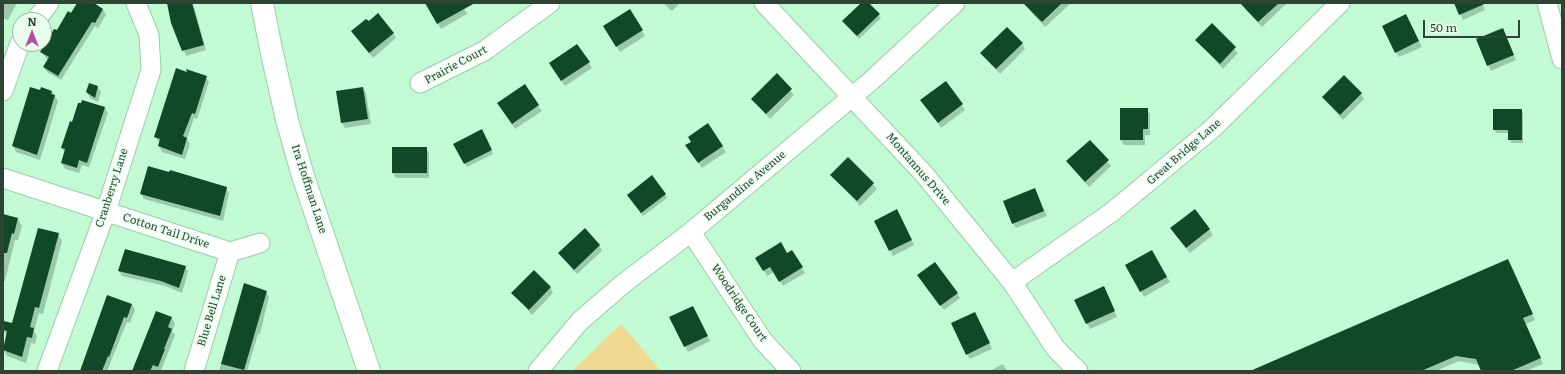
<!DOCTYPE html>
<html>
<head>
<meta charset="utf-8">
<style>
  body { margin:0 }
  #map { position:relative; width:1565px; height:374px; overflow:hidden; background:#c2fbd3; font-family:Literata,serif }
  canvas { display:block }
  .frame { position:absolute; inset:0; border:4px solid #2d4333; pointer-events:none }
  .north { position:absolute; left:12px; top:12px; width:40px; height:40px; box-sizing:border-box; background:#e9ffee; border:1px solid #9eb4a3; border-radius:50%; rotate:0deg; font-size:11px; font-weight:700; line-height:16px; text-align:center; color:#2d4333 }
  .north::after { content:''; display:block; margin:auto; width:14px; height:18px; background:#b94ba9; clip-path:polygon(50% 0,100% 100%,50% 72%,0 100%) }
  .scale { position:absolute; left:1423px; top:20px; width:97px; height:18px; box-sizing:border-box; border:2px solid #2d4333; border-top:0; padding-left:5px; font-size:12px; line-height:14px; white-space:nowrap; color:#2d4333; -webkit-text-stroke:3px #e9ffee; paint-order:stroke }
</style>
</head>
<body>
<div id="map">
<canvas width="1565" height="374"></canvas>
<div class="frame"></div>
<div class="north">N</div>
<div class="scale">50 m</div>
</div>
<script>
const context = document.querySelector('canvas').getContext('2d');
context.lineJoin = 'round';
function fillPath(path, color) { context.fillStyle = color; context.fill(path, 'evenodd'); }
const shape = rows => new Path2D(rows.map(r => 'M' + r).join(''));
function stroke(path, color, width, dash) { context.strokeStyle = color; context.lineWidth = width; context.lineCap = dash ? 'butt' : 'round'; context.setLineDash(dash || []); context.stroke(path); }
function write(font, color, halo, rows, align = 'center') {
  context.font = font + ' Literata,serif'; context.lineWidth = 4; context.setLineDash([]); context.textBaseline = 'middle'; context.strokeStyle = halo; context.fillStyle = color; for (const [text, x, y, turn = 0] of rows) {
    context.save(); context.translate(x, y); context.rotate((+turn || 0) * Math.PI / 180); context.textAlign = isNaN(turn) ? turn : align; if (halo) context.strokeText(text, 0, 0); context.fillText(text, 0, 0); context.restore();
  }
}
const green = shape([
  [621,324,661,371,572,371]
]);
const shadow = shape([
  [3,3,17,3,8,20,3,18],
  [78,3,92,3,103,9,106,15,98,28,95,26,61,80,47,72,44,67,48,60,41,52],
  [167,3,193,3,206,50,186,56],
  [426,3,461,3,467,14,441,29],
  [663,3,680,3,672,11],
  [862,3,868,3,881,18,859,39,843,21],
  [1031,3,1068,3,1069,5,1045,27,1031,12,1028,6],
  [1245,3,1287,3,1262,27,1246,10,1243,5],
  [1455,3,1482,3,1485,10,1463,20],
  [629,10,645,36,620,52,607,32],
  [1409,21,1422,47,1399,57,1396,52],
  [368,22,393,33,396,38,373,58,352,32],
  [1212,25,1238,53,1223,69,1197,40],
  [1503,29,1516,60,1491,71,1488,65],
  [1022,43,1025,49,1000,74,981,53],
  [589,63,592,68,565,86,553,69],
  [777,75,794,95,770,119,752,99],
  [206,77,209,82,197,119,194,118,187,139,190,144,185,159,162,152,159,146,160,143,155,137],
  [946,82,965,110,941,128,925,105],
  [524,85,542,111,515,129,501,108],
  [98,87,101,92,98,102,90,98,87,92],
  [363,88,366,93,371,124,345,128,342,123],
  [31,89,40,91,52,91,58,101,40,160,16,152,13,146],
  [1361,94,1364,99,1343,120,1323,98],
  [105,108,108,113,89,167,82,165,79,173,65,169,62,163,65,153,62,148,73,123],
  [1147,109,1150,114,1150,135,1145,135,1145,145,1124,145,1121,140],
  [1521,110,1523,113,1523,143,1511,143,1509,133,1497,133,1494,130],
  [708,125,726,152,702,168,690,151,692,142],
  [482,131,493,154,467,167,455,144],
  [1090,141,1111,166,1089,187,1067,161],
  [426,148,429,153,429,178,396,178,393,173],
  [848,158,877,189,860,206,832,175],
  [170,173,226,188,229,193,223,221,144,199,141,194],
  [1035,189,1047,216,1016,228,1013,223],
  [665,194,667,198,643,216,628,196],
  [1195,210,1213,235,1190,253,1174,233],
  [3,215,18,219,22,226,18,240,15,240,5,281,3,282],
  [899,216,914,245,893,256,890,250],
  [58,234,62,241,43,314,39,313,34,331,37,336,35,344,31,343,26,363,7,356,3,349,7,336,3,330,12,324],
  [599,245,602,251,577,274,559,253],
  [792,251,805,273,783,286,774,272,767,276,757,258,787,254],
  [1152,251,1170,282,1144,297,1126,265],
  [1511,265,1535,320,1526,324,1543,364,1526,371,1482,371,1479,365,1459,361,1436,371,1252,371],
  [185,266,188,272,182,293,165,286,122,276,119,271],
  [922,281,957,293,960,298,944,310],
  [550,287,553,293,532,315,513,293],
  [266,292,269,297,260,334,258,334,247,371,219,371,231,328,233,328],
  [1106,293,1117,317,1090,329,1087,324],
  [132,304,135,310,130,323,127,322,107,371,81,371],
  [157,312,172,318,175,324,172,331,175,335,161,371,133,371],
  [695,312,710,341,688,352,670,318],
  [978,319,992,349,970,359,967,354],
  [1003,364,1007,371,990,371]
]);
const building = shape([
  [77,3,94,3,103,9,95,23,92,22,58,76,43,67,49,57,40,52,54,29,57,30,68,11,71,13],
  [167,3,192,3,204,45,182,51,171,23],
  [425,3,475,3,437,24],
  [861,3,869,3,880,14,857,36,842,21],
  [1023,3,1062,3,1042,22],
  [1240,3,1279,3,1258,22],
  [1454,3,1487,3,1459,15],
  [630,9,643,30,616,47,603,26],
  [378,13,394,33,369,53,351,31,366,19,369,21],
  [1406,14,1419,41,1395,53,1382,26],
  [1212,23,1236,47,1220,64,1195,40],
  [1007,27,1023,43,996,69,980,53],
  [1503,28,1514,55,1487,66,1476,39],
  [577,44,590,62,561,81,549,63],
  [176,68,187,72,186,69,207,76,195,114,192,113,183,136,187,138,182,155,158,146,160,139,154,137],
  [777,73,792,89,766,114,751,99],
  [1344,75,1362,93,1340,115,1322,97],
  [946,81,963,104,938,123,920,100],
  [89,83,98,86,95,98,86,92],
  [525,84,539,105,512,124,497,103],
  [30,87,40,90,41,87,52,91,51,94,55,95,37,155,12,146],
  [363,87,368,119,341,123,336,91],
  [82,100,105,107,87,163,79,160,77,168,61,163,65,149,61,148,70,121,72,122,78,103,81,103],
  [1120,108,1148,108,1148,129,1143,129,1143,140,1120,140],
  [1493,109,1522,109,1522,140,1508,140,1508,130,1493,130],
  [708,123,723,146,698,163,685,145,691,142,688,137],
  [482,129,492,150,464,164,453,144],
  [1090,140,1109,160,1085,182,1066,161],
  [392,147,427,147,427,173,392,173],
  [848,157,874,183,857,201,830,175],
  [148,166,169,172,170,170,227,187,220,216,140,194],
  [652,175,666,194,641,213,627,195],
  [1035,188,1044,211,1012,224,1003,201],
  [897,209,912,240,889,251,874,221],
  [1195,209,1210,229,1186,248,1170,228],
  [3,214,18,218,14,234,12,233,7,253,3,253],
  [38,228,59,233,39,308,35,307,30,327,34,328,32,338,27,337,22,357,3,350,7,331,3,330,3,327,4,321,12,323],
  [585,228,600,245,574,270,558,253],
  [781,242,787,253,792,250,803,267,779,282,770,267,763,271,755,258],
  [125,249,186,266,179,288,161,281,118,271],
  [1152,250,1167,277,1140,292,1125,265],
  [1508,259,1533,314,1523,318,1541,358,1511,371,1481,371,1476,359,1456,356,1421,371,1250,371],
  [935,262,958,293,940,306,917,275],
  [534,270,551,287,529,310,511,293],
  [244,283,267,291,244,370,221,364],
  [1104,286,1115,311,1086,324,1074,300],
  [107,295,132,304,127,318,124,317,109,357,108,356,102,371,80,371],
  [693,306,708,336,684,347,669,317],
  [156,311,172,317,168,327,172,329,164,349,165,349,158,367,153,365,150,371,132,371],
  [975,312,990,343,966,355,951,323]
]);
const minor = shape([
  [764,3,924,174,1012,282,1056,349,1078,371],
  [1547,3,1562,59],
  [36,20,49,3],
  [420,83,484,51,550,3],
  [3,91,20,43],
  [3,178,230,252,260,243],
  [691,232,763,341,791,371],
  [1012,282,1112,212,1213,128,1340,3],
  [47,371,106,211,151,70,149,35,136,3],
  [194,371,230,252],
  [538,371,580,321,624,283,691,232,872,80,955,3]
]);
const major = shape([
  [262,3,271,49,287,120,303,176,369,371]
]);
const streetNames = [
  ["Prairie Court",456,65,-28],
  ["Great Bridge Lane",1184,152,-41],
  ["Montannus Drive",918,169,49],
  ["Burgandine Avenue",745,186,-40],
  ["Cranberry Lane",112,188,-72],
  ["Ira Hoffman Lane",309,189,72],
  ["Cotton Tail Drive",166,231,18],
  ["Woodridge Court",739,303,56],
  ["Blue Bell Lane",212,311,-73]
];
fillPath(green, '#f0da91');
fillPath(shadow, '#0003');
fillPath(building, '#114828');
stroke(minor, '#97cea7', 21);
stroke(major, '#97cea7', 24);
stroke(minor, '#fff', 19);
stroke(major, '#fff', 22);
write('11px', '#2d4333', '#e9ffee', streetNames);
</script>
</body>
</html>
